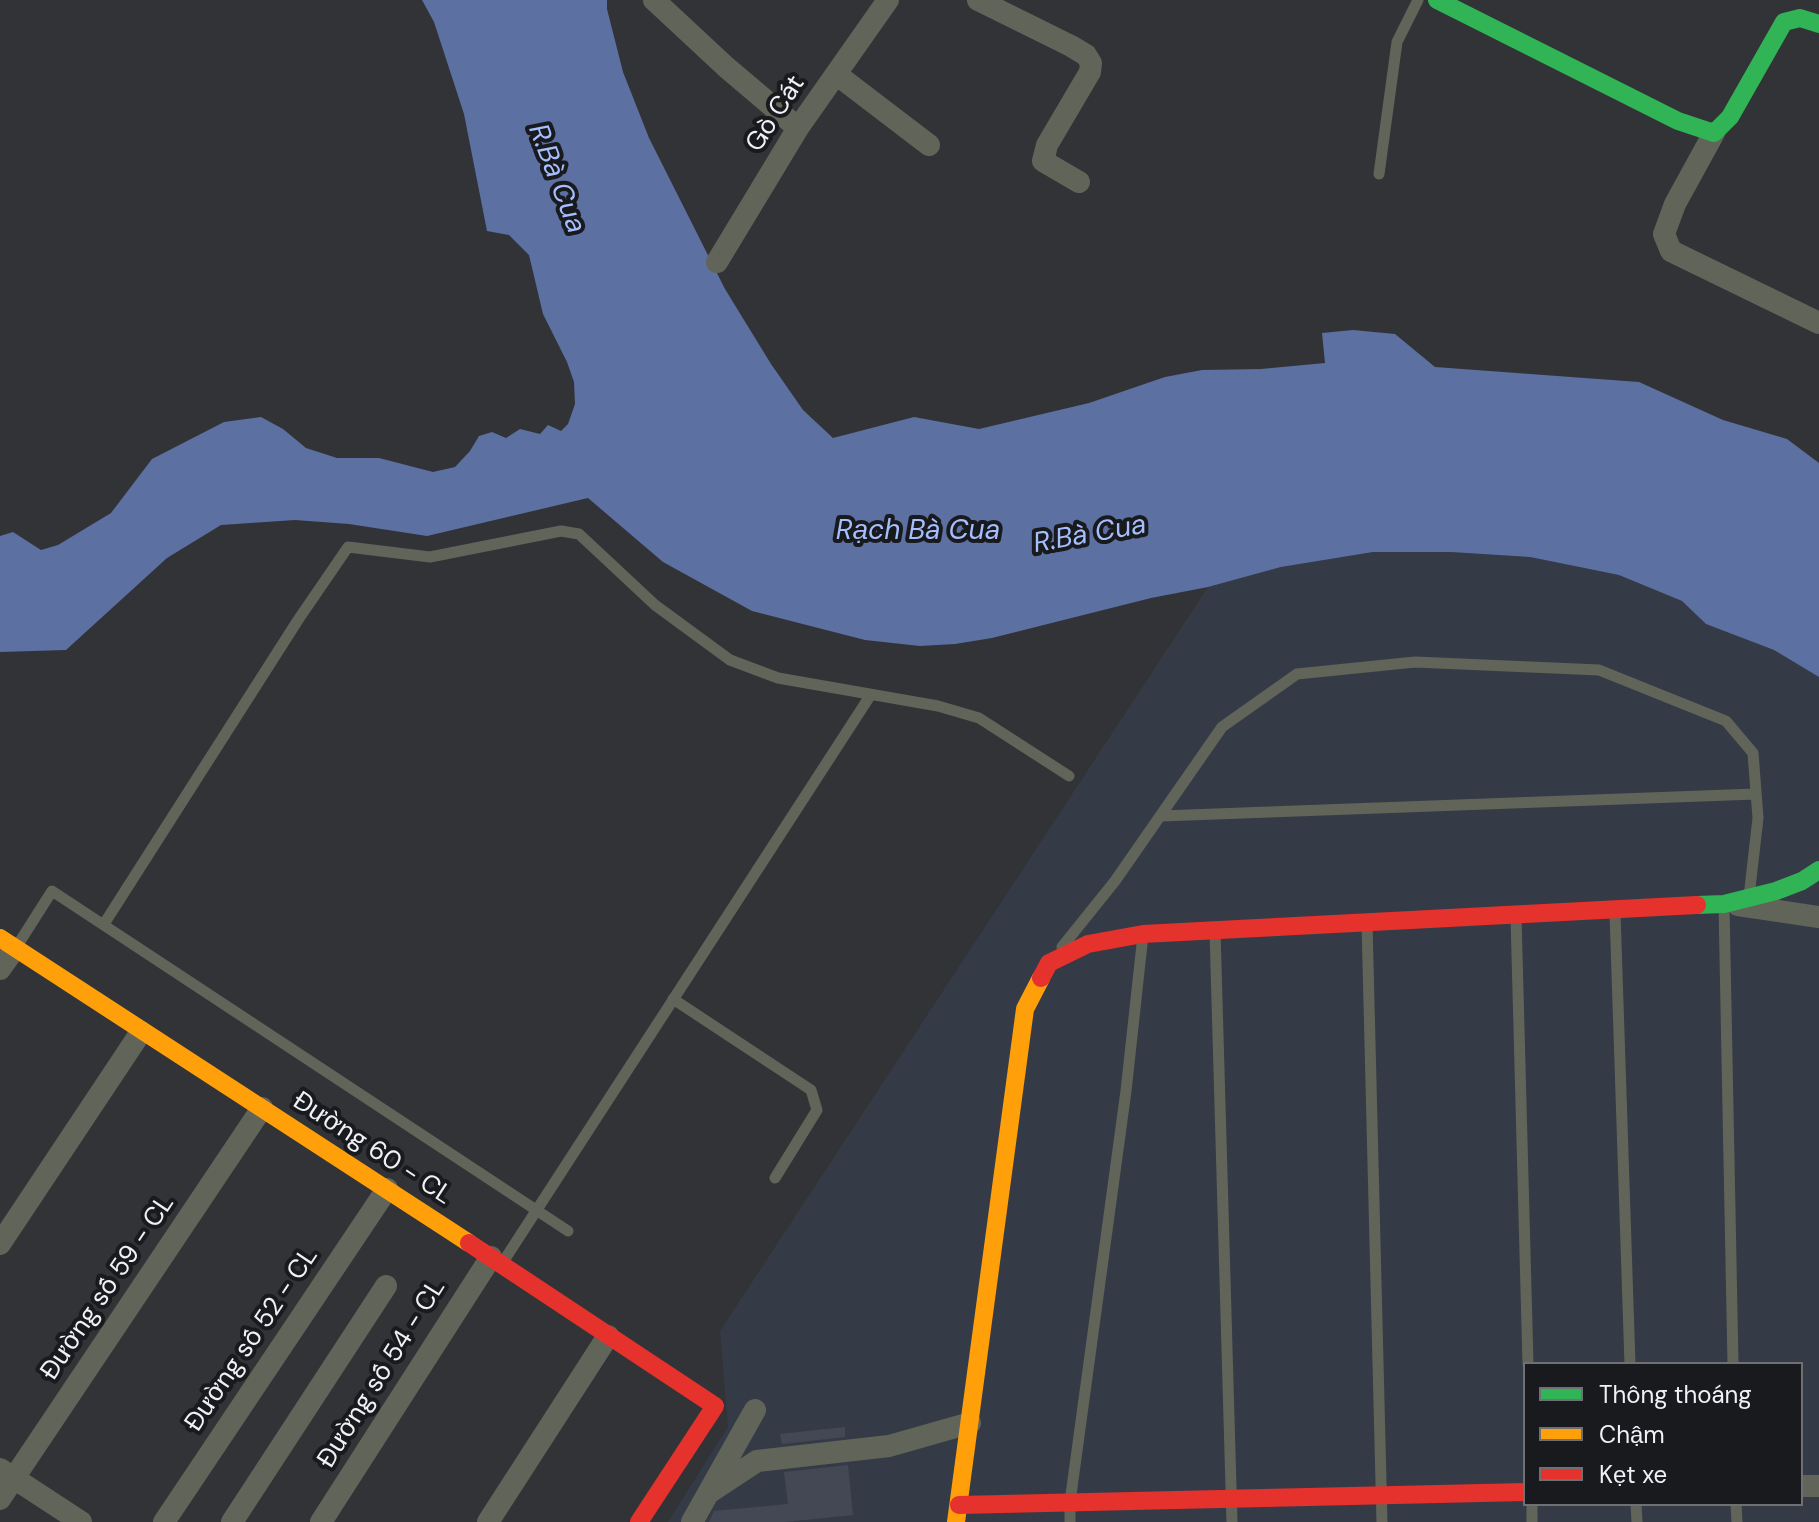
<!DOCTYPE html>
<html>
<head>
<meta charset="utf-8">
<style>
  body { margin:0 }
  #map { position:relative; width:1819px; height:1522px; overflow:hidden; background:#313337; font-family:"DM Sans",sans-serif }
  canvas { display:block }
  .legend { position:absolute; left:1523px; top:1362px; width:280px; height:144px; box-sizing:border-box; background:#191a1d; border:2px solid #6f7074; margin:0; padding:10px 14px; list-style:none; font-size:24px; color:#eff1f6 }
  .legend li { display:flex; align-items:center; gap:16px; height:40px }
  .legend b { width:40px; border:2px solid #6f7074 }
</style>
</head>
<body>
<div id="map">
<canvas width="1819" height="1522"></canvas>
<ul class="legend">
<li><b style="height:10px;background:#30b455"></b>Thông thoáng</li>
<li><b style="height:10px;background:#ff9f0a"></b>Chậm</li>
<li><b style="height:10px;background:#e5322d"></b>Kẹt xe</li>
</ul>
</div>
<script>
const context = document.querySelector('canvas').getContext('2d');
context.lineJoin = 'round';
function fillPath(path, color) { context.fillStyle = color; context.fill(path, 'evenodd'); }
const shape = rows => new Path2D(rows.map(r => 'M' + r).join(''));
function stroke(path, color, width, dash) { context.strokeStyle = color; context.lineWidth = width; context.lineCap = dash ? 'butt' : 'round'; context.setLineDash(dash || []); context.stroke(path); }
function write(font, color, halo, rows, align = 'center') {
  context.font = font + ' "DM Sans",sans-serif'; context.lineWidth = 8; context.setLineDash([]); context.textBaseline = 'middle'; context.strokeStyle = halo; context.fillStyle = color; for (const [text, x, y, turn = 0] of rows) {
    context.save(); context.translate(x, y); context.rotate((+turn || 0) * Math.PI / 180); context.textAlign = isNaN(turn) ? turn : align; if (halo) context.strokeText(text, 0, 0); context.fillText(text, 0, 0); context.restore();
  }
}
const built = shape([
  [1373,552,1451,552,1530,557,1619,575,1682,601,1706,624,1774,650,1819,677,1819,1522,668,1522,728,1427,720,1331,1208,587,1281,567],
  [1525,1364,1801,1364,1801,1504,1525,1504]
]);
const water = shape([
  [422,0,607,0,607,9,623,72,649,138,725,289,771,364,803,410,833,438,914,417,979,429,1089,403,1165,377,1202,370,1261,369,1325,363,1322,333,1353,330,1395,334,1435,367,1639,382,1723,420,1787,439,1819,463,1819,677,1774,650,1706,624,1682,601,1619,575,1530,557,1451,552,1373,552,1281,567,1208,587,1151,598,992,638,955,644,920,646,865,640,752,611,663,562,588,498,427,536,349,524,295,520,221,525,167,558,66,650,0,652,0,536,13,532,41,550,58,545,111,513,152,459,224,422,261,417,283,429,306,448,337,458,379,458,433,472,455,467,470,451,479,436,492,432,506,438,520,429,540,434,548,425,561,431,568,424,575,404,574,382,567,362,543,314,529,255,509,235,487,231,464,114,434,22]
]);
const building = shape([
  [845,1427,845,1437,782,1444,780,1434],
  [848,1465,853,1515,785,1522,709,1522,714,1511,788,1504,784,1472]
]);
const lane = shape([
  [1379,174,1397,42,1418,0],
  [1161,816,1756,794],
  [1724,905,1733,1364],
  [1615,913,1630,1364],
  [1516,917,1528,1364],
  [1367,923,1382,1522],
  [104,924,298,620,348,547,430,557,561,531,579,534,655,605,730,660,778,678,938,706,979,718,1069,776],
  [1215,931,1232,1522],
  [17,946,52,891,568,1231],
  [1062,947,1115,881,1222,727,1297,674,1415,662,1599,670,1726,721,1753,753,1758,818,1749,897],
  [673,999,811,1090,817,1110,775,1178],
  [503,1262,870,696],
  [1532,1504,1532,1522],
  [1636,1504,1637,1522],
  [1736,1504,1737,1522],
  [1070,1522,1070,1502,1126,1091,1143,935]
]);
const street = shape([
  [654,0,726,67,798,128],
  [978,0,1071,46,1086,55,1091,63,1090,72,1047,145,1043,161,1079,182],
  [836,74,929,145],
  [1714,133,1675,204,1664,234,1671,251,1819,323],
  [717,262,798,128,888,0],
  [1738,905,1819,917],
  [0,969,15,948],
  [0,1244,141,1032],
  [0,1469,81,1522],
  [1801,1486,1819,1486],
  [710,1492,757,1461,889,1446,970,1423],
  [0,1499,262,1108],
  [164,1522,387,1189],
  [232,1522,386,1286],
  [321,1522,491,1257],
  [488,1522,608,1336],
  [692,1522,755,1410]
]);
const fast = shape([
  [1437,0,1678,121,1714,133,1730,117,1784,22,1800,18,1819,24],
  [1697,905,1724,904,1776,891,1802,881,1819,870]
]);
const slow = shape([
  [0,938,469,1243],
  [956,1522,1025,1009,1041,978]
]);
const jam = shape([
  [1041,978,1049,963,1088,944,1143,934,1697,905],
  [469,1243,715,1406,639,1522],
  [959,1505,1525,1492]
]);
const streetNames = [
  ["Gò Cát",776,114,-57],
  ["Đường 60 - CL",372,1149,33],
  ["Đường số 59 - CL",108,1288,-56],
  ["Đường số 52 - CL",252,1340,-56],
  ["Đường số 54 - CL",382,1374,-58]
];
const waterNames = [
  ["R.Bà Cua",556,179,69],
  ["Rạch Bà Cua",918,532],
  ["R.Bà Cua",1090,535,-10]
];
fillPath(built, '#353b46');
fillPath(water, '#5d70a2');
fillPath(building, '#444854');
stroke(lane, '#616559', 11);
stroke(street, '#616559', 22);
stroke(fast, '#30b455', 18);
stroke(slow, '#ff9f0a', 18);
stroke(jam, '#e5322d', 18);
write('26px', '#eff1f6', '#191a1d', streetNames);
write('italic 28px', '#a5befe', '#191a1d', waterNames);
</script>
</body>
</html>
